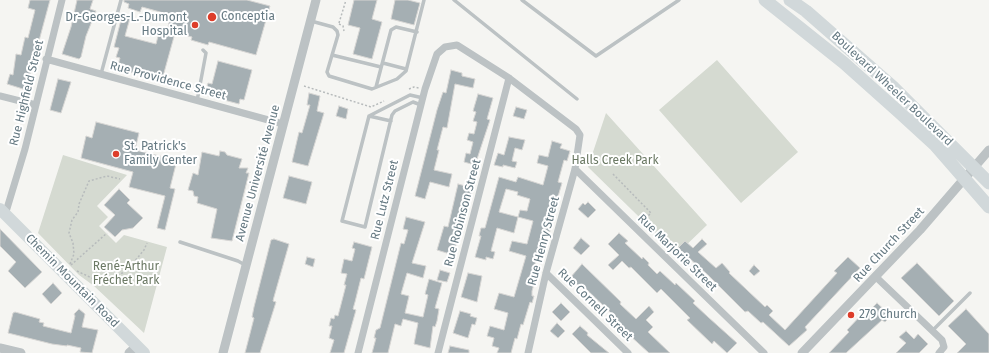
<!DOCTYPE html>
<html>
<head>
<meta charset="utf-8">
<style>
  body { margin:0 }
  canvas { display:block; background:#f5f5f2 }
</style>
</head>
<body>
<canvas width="989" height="353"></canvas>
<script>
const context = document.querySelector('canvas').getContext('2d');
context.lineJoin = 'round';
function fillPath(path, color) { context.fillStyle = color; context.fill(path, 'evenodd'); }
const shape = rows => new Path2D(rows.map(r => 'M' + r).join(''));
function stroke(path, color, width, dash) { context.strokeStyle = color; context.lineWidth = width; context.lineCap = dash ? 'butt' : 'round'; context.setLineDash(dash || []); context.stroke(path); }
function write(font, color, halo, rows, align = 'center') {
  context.font = font + ' "Fira Sans",sans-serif'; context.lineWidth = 4; context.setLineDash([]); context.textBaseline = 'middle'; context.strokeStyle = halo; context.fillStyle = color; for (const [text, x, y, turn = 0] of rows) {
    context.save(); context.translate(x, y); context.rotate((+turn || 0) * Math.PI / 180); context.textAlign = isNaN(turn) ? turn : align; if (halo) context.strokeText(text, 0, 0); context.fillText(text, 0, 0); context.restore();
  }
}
const green = shape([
  [717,60,798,152,741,203,659,110],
  [606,113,707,225,677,254,588,167],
  [63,155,127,175,97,206,108,217,99,226,116,243,124,235,167,247,144,333,94,286,79,275,38,233]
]);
const building = shape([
  [30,0,50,0,26,89,23,89,7,84,10,74,13,75,16,54,21,55,25,37,28,38,35,10,28,8,30,0],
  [77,0,93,0,90,9,96,11,86,36,81,57,79,59,62,54,71,27,77,0],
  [124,0,247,0,270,6,256,55,209,42,208,45,191,40,192,37,175,33,162,80,117,69,120,58,116,57,119,48,114,47,122,16,130,18,125,36,156,44,159,32,166,34,171,15,142,7,140,12,128,8,129,4,124,2,124,0],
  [354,0,377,0,372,19,382,22,372,59,353,54,360,28,348,25,354,0],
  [395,0,408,0,420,3,414,25,391,19,395,0],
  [218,61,252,70,244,100,240,99,239,104,205,95,208,83,212,84,218,61],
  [451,70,462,73,462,76,475,79,473,88,455,84,447,128,443,127,437,150,439,150,434,170,452,174,449,187,430,182,425,199,415,196,437,110,443,92,446,93,451,70],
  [58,79,71,82,61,113,50,110,58,79],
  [309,93,320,96,317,111,324,113,308,166,292,162,299,132,302,133,310,105,307,105,309,93],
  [478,94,493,98,487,119,490,120,475,165,464,162,466,153,470,154,473,142,467,140,469,133,474,134,477,122,473,121,476,112,473,111,478,94],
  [339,106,348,109,346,119,336,116,339,106],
  [516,107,527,110,524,119,513,116,516,107],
  [96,122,139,133,135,150,168,158,167,162,176,164,170,188,175,189,165,230,157,228,165,196,129,187,133,172,81,158,86,136,92,138,96,122],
  [509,137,525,140,522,150,515,148,512,161,517,162,515,168,503,165,503,167,494,165,498,153,504,155,509,137],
  [552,141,562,144,560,148,570,151,567,161,564,160,558,182,562,183,549,227,551,227,549,235,547,235,544,244,540,243,536,260,533,273,537,274,532,291,532,296,534,296,532,303,530,302,523,325,521,324,517,339,515,338,511,353,497,353,499,348,492,346,494,338,487,336,490,326,504,330,508,313,494,309,499,293,514,297,526,256,509,251,512,241,527,244,533,221,518,217,520,210,527,211,530,199,517,195,518,192,506,189,499,212,518,217,514,233,497,228,491,251,495,252,493,259,486,257,486,260,475,257,481,236,479,236,481,228,485,228,499,177,516,182,518,177,543,185,548,166,537,163,539,155,548,157,552,141],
  [220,151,225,152,227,155,242,159,239,168,248,168,246,173,249,173,232,241,211,238,217,209,197,203,198,197,194,196,193,191,188,190,193,173,198,175,202,152,219,156,220,151],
  [289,176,312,182,306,204,283,198,289,176],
  [458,184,473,188,453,255,437,250,444,226,448,227,458,184],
  [119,189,130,200,127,203,143,218,133,228,122,230,115,237,104,227,115,215,104,205,119,189],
  [588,202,596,210,588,218,578,209,583,203,585,205,588,202],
  [406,217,425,222,412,263,426,266,423,278,407,273,401,294,409,296,405,313,423,317,428,295,425,294,429,279,442,283,435,308,439,309,437,321,435,327,433,326,430,348,414,344,418,323,403,319,401,326,395,324,388,353,372,353,376,338,374,338,376,330,380,328,401,243,404,244,408,230,403,229,406,217],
  [0,229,42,272,25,288,8,271,16,262,0,246,0,229],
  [619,233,628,241,625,243,642,259,643,257,649,263,648,265,657,274,660,271,675,285,676,283,695,301,693,303,708,317,737,343,727,353,714,341,712,344,687,320,690,318,661,289,657,293,631,267,629,268,622,261,613,270,608,265,619,255,608,244,619,233],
  [581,238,590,246,581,255,573,248,581,238],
  [274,239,289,244,274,297,273,301,276,302,260,353,245,353,254,318,252,317,254,307,271,240,274,239],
  [702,239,707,244,698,252,716,268,722,263,730,272,729,273,765,307,767,305,773,311,769,315,785,330,837,273,834,271,848,257,860,268,805,327,807,330,789,346,763,322,761,323,748,311,745,312,709,276,678,248,685,241,693,248,702,239],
  [354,242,372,247,364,279,361,278,355,302,353,309,356,310,344,353,330,353,334,340,329,338,332,326,329,326,331,318,334,319,335,315,338,316,346,285,344,285,347,274,341,273,344,259,352,261,355,249,352,248,354,242],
  [307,257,315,259,313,267,305,264,307,257],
  [917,263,954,301,939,316,901,278,917,263],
  [582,264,621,302,620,304,636,319,649,306,654,312,646,320,653,327,648,332,670,353,649,353,615,322,617,320,614,316,583,286,581,288,570,278,582,264],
  [754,265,760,271,754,276,749,271,754,265],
  [440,270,450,273,447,282,437,280,440,270],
  [468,273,482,276,477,302,461,297,468,273],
  [53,283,62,293,51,304,42,294,53,283],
  [561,303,570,312,561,321,552,312,561,303],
  [877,303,891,316,885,322,882,320,846,353,829,353,849,332,847,330,865,311,868,312,877,303],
  [79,309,85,314,82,327,98,330,92,353,80,352,81,348,67,345,67,346,52,344,8,333,13,313,15,312,40,319,39,322,44,323,43,326,71,333,75,316,74,314,79,309],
  [966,309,989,334,989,353,957,353,966,344,948,326,966,309],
  [460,311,471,314,470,316,477,318,475,325,472,324,468,338,453,333,460,311],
  [557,323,565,331,558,338,550,331,557,323],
  [580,326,588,333,587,335,609,353,591,353,572,334,580,326],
  [906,331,914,339,918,334,928,344,919,353,896,353,906,343,899,337,906,331],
  [450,346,469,350,469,353,448,353,450,346]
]);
const path = shape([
  [339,23,346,0],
  [339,24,343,26,344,31],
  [304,86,371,107,384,101],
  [409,89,414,87,419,88],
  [613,174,651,213,641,223],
  [70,264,74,254,73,243,69,233,72,220,78,212,79,204,89,181,107,176,120,179],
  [71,265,107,233],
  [77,271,94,279,112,280,128,269,144,250,147,243]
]);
const service = shape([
  [454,0,577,99],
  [522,0,596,56,679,0],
  [311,21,333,27,337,31,338,35,327,72,329,76,372,89,397,79,406,71,424,0],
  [332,55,381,67],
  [383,63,406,69],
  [101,74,121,0],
  [376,87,391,30,396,27,417,32],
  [197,101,206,53,203,50],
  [421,105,413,102,395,111,392,115,365,227,342,221,369,116,410,95,423,98],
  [369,116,391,121],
  [180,242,238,261,245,265],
  [933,330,970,293]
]);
const minor = shape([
  [46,59,283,124],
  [0,96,36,105],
  [575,169,764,353],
  [5,215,25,149,62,0],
  [546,273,628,353],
  [876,277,942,340,944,347,939,353],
  [358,353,425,89,437,54,445,47,457,45,509,78,576,129,580,135,575,169,546,273,528,353],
  [438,353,509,78]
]);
const tertiary = shape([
  [0,348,21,353],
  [129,353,137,346],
  [223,353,316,0],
  [802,353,920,230,989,150]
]);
const primary = shape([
  [0,209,144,353]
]);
const motorway = shape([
  [765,0,844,63,900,113,935,145,989,207],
  [790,0,806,11,894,88,989,183]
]);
const markers = [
  [212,17,5,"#dd3d2a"],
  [195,25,4,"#dd3d2a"],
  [116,154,4,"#dd3d2a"],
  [851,315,4,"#dd3d2a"]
];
const poiNames = [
  ["Conceptia",221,17],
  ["Dr-Georges-L.-Dumont",187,18,"right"],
  ["Hospital",187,32,"right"],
  ["St. Patrick's",124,147],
  ["Family Center",124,161],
  ["279 Church",859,315]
];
const streetNames = [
  ["Rue Providence Street",168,81,15],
  ["Boulevard Wheeler Boulevard",892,89,43],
  ["Rue Highfield Street",27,93,-76],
  ["Avenue Université Avenue",258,173,-75],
  ["Rue Lutz Street",385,200,-76],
  ["Rue Robinson Street",463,213,-75],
  ["Rue Henry Street",544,241,-75],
  ["Rue Church Street",889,245,-47],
  ["Rue Marjorie Street",677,253,44],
  ["Chemin Mountain Road",72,281,45],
  ["Rue Cornell Street",595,305,44]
];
const parkNames = [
  ["Halls Creek Park",615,161],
  ["René-Arthur",126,267],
  ["Fréchet Park",126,281]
];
fillPath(green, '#d5dad1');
fillPath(building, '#a5afb3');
stroke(building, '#d7d6d4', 1);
stroke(path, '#b7bbbc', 1.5, [2, 2]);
stroke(service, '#bcc2c4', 3.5);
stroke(minor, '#bcc2c4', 7);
stroke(tertiary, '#bcc2c4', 9);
stroke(primary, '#d1d8da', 12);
stroke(motorway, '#d1d8da', 13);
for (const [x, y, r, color] of markers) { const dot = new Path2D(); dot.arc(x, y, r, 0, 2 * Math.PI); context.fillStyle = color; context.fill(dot); stroke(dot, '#fff', 1.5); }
write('12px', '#657982', '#fff', poiNames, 'left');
write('12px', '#657982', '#fff', streetNames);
write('12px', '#6b7964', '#fff', parkNames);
</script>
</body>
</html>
